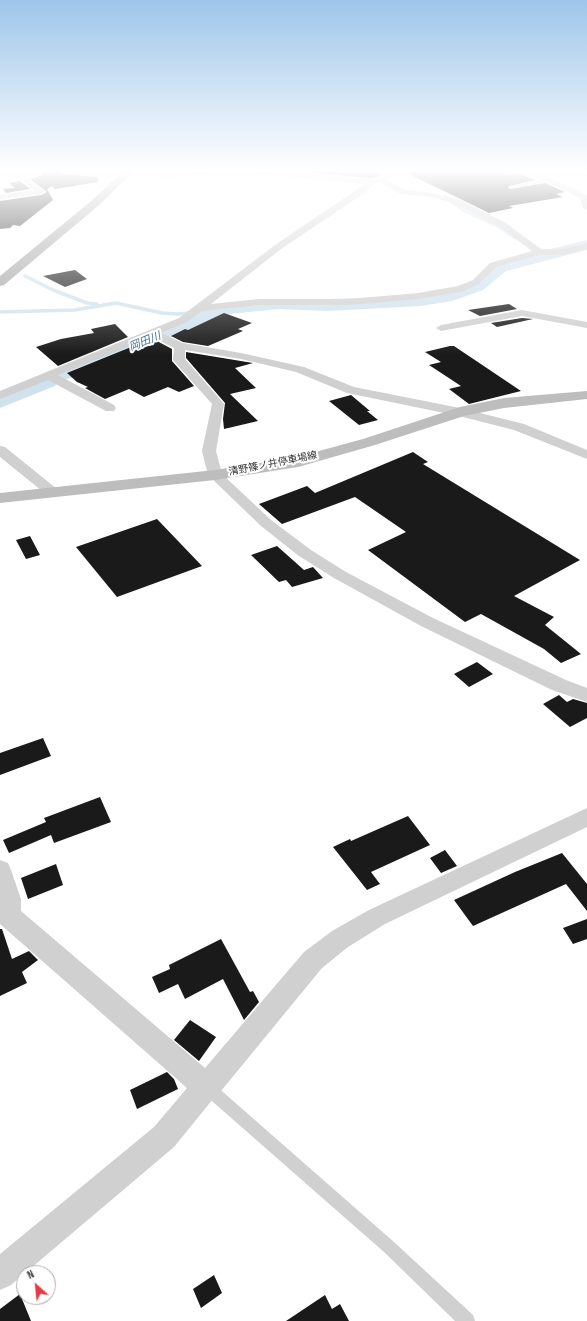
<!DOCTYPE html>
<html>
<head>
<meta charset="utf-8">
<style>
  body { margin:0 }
  #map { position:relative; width:587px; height:1321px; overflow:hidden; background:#fff; font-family:"Sofia Sans Condensed",sans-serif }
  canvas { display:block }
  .north { position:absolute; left:16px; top:1265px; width:40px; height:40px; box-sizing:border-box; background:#fff; border:1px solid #adadad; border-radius:50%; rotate:333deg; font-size:11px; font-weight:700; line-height:16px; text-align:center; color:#333 }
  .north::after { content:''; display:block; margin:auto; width:14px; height:18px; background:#e63946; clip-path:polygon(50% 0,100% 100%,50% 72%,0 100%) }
</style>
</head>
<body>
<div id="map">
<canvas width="587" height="1321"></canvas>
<div class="north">N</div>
</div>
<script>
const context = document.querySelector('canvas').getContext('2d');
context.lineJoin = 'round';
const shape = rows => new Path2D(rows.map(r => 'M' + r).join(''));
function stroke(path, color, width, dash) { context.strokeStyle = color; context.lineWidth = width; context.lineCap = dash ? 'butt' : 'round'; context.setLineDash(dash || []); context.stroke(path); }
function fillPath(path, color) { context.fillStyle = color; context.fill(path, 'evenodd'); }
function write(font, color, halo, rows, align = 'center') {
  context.font = font + ' "Sofia Sans Condensed","Noto Sans JP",sans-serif'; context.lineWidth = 4; context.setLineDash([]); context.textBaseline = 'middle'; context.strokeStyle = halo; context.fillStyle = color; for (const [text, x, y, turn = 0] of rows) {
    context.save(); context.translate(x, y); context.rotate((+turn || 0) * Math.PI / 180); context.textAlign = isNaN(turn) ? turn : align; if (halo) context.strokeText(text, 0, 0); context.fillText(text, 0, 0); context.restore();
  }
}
const streamFar1 = shape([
  [356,176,372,179],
  [450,201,464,211,495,225,515,238]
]);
const stream = shape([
  [25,276,53,290,87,303,97,304],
  [0,312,74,310,116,303,162,313,178,314,226,309]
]);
const river = shape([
  [587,240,587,250,506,271,483,290,452,301,420,306,328,311,279,309,229,314,71,378,64,380,57,378,53,374,57,370,219,305,279,299,328,299,420,296,443,292,471,282,494,263,587,240],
  [47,375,55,376,58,381,55,386,0,408,0,393,47,375]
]);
const building = shape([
  [52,170,59,170,63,174,98,177,98,182,55,189,52,186,47,189,53,200,20,226,13,225,10,228,0,229,0,201,41,195,46,193,46,191,30,179,43,175,40,172,48,172],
  [310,170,379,170,380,176,371,178,315,173],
  [415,170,510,170,502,173,505,175,520,174,536,180,509,186,508,187,510,189,545,183,565,192,556,194,563,197,509,206,513,208,489,213,409,174],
  [20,181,30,189,6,193,3,189,15,188,9,183],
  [75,270,87,279,65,287,43,276],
  [509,304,517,309,480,316,468,310],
  [224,313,252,323,238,329,243,331,208,346,183,342,171,336,185,329,188,330],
  [522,318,533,319,497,327,491,323],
  [115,324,128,337,58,366,36,347,61,339,94,333,91,329],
  [157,341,172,349,172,361,194,386,179,392,168,387,144,397,129,389,105,399,85,388,88,387,77,382,67,373,136,345,140,349],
  [450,346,454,346,521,391,469,404,449,389,461,386,429,365,441,362,425,352],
  [186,352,253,363,235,368,256,388,230,394,258,421,224,429,223,419,225,403,186,358],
  [351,395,370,411,367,411,378,420,359,425,329,401],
  [413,452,428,462,423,464,580,560,514,596,554,617,545,625,581,654,561,663,544,649,481,614,465,622,368,550,406,532,355,497,282,524,259,504,307,486,315,493],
  [157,519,202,566,117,597,76,547],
  [30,536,40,555,26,559,16,540],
  [277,546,304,570,313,567,323,578,292,587,286,580,279,582,251,555],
  [477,662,493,674,469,687,454,674],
  [559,695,567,702,573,699,587,703,587,718,570,727,543,704],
  [43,738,51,756,0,775,0,753],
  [100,797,111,822,54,843,51,835,9,853,3,840,46,822,44,818],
  [408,816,430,845,371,872,380,884,367,890,333,847,350,839,351,841],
  [445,850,457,866,441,873,430,858],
  [562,853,587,884,587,911,566,884,473,926,454,900,515,872],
  [56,864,63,885,28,899,21,878],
  [587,919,587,939,573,944,563,928],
  [0,929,2,929,12,959,29,951,38,960,22,972,27,983,0,996],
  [221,939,250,992,253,991,259,1002,244,1020,223,979,185,999,178,984,159,993,152,977,170,969,169,965],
  [190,1020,216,1037,199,1061,174,1040],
  [167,1072,174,1079,178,1089,137,1109,130,1090],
  [214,1275,222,1293,201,1308,193,1289],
  [20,1294,31,1321,0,1321,0,1309],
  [325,1295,332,1309,340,1304,349,1321,286,1321]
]);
const service = shape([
  [522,170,530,171,505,174,503,173,522,170],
  [548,179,549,181,511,188,509,187,548,179],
  [210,1083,215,1085,394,1242,473,1315,475,1321,455,1321,384,1252,205,1095,203,1090,205,1085,210,1083]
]);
const minor = shape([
  [8,170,16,170,45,192,41,194,0,199,0,195,34,190,8,170],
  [60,170,167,173,200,170,267,170,371,180,402,170,414,170,386,180,406,190,432,193,458,199,506,223,541,249,562,249,587,243,587,249,562,255,539,255,496,267,479,284,461,292,418,299,349,305,259,305,202,311,187,322,161,333,183,343,241,353,304,367,354,387,460,408,524,424,587,450,587,459,514,430,459,416,347,393,296,372,241,359,185,350,185,359,224,404,216,451,222,474,271,520,311,550,346,572,433,618,566,680,587,688,587,702,552,690,421,626,334,578,299,556,261,526,208,475,202,451,212,404,173,360,174,348,152,337,58,375,114,405,116,408,114,411,106,411,48,380,0,399,0,391,179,318,275,245,365,184,238,172,167,177,63,172,60,170],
  [379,182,401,194,432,197,452,203,500,227,532,251,490,263,473,280,458,286,418,293,349,299,259,299,211,304,281,249,366,192,374,184,379,182],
  [523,170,533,170,587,195,587,210,583,208,580,198,523,170],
  [522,310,587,322,587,328,522,316,441,331,436,328,441,325,522,310],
  [0,446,5,447,57,489,59,492,57,495,47,495,0,457,0,446],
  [587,808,587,827,385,924,348,947,322,968,221,1091,218,1098,213,1099,174,1147,11,1285,0,1290,0,1254,154,1127,187,1088,0,924,0,860,8,863,11,870,21,899,21,911,205,1068,304,952,332,931,369,910,587,808]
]);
const secondary = shape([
  [587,391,587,399,504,408,464,416,375,445,298,467,215,480,0,503,0,493,215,470,297,457,363,439,460,407,504,398,587,391]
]);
const trunk = shape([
  [125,170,135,170,98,206,4,285,0,286,0,276,90,202,125,170]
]);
const farStreetnames = [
  ["清野篠ノ井停車場線",273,464,-11]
];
const farWaternames = [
  ["岡田川",145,342,-22]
];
stroke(streamFar1, '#cfe2ee', 2.5);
stroke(stream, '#cfe2ee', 3.5);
fillPath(river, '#cfe2ee');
fillPath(building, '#1a1a1a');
fillPath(service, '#d0d0d0');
fillPath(minor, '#d0d0d0');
fillPath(secondary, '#bdbdbd');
fillPath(trunk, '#a2a2a2');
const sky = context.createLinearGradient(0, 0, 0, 355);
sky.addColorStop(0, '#9ec6ea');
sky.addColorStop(0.48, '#fff');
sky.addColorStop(1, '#ffffff00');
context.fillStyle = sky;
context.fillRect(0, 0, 587, 355);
write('10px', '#333', '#fff', farStreetnames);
write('italic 11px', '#3f7597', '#fff', farWaternames);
</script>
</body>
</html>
